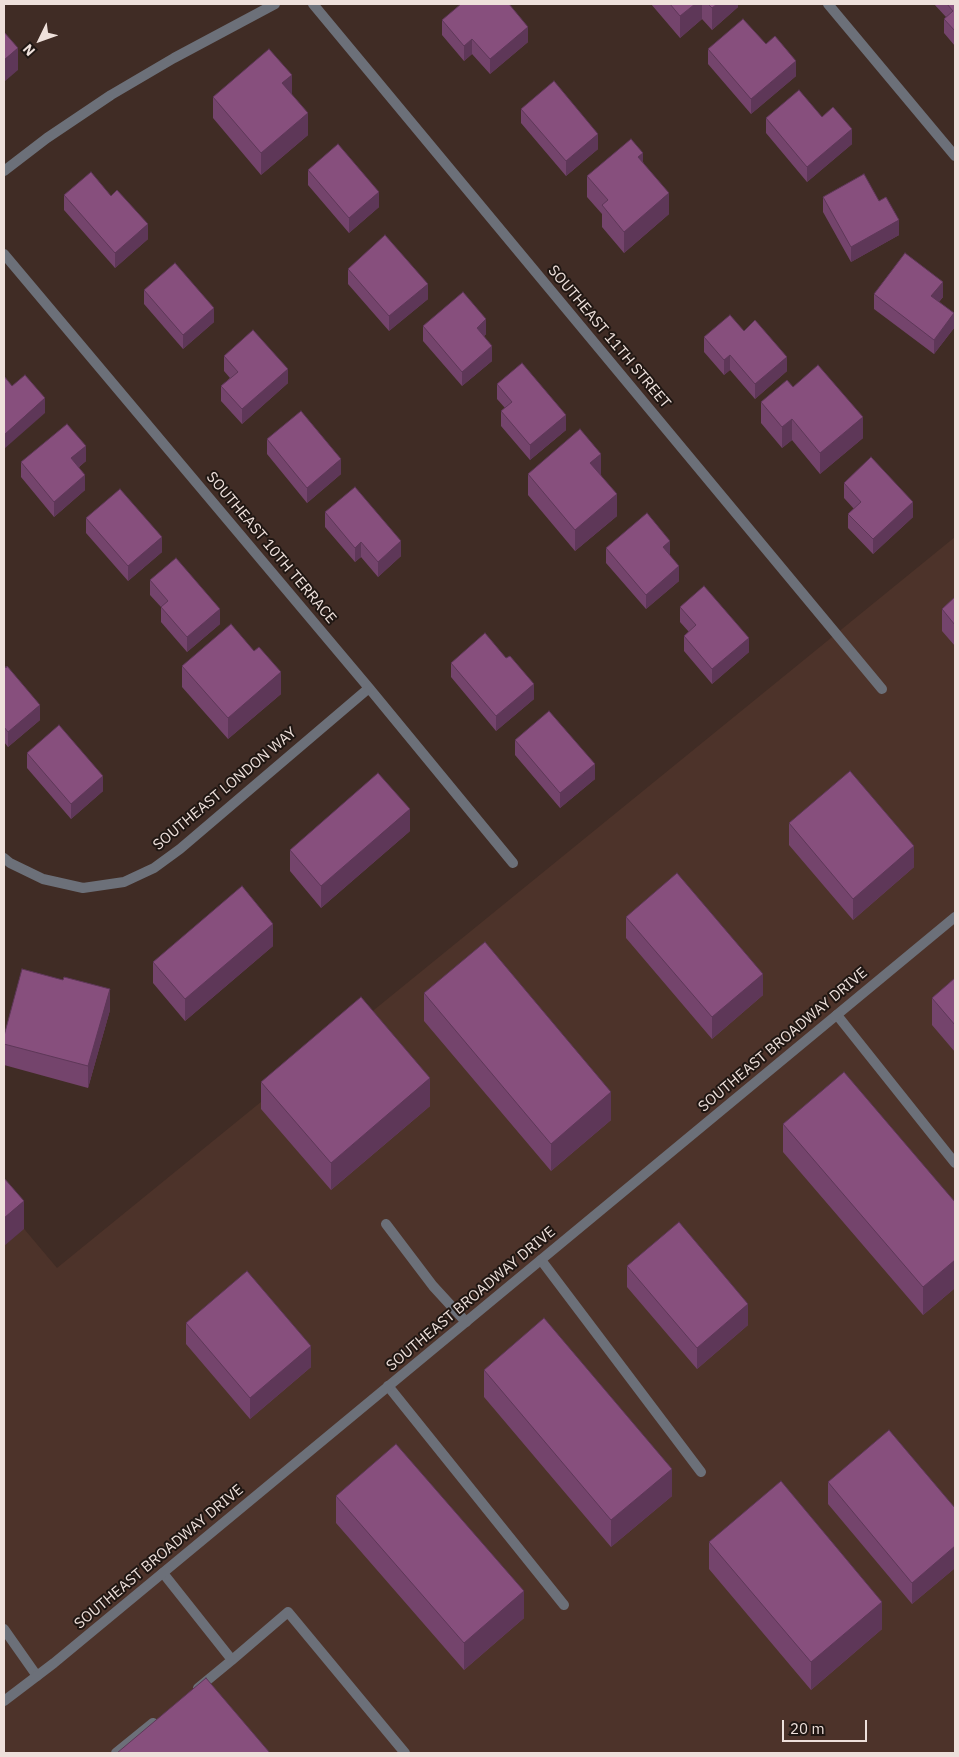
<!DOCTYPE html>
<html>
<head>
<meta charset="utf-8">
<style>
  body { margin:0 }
  #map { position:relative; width:959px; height:1757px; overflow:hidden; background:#402c25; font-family:"IBM Plex Sans",sans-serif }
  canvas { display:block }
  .frame { position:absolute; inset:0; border:5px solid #eee0db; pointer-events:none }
  .north { position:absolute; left:15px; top:15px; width:50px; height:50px; -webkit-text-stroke:4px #201713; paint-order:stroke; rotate:228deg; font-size:14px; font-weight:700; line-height:20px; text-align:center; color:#eee0db }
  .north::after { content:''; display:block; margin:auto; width:18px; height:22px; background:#eee0db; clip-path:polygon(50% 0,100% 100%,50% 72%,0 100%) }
  .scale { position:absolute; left:782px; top:1720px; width:85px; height:22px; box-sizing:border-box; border:2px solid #eee0db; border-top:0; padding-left:6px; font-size:15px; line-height:18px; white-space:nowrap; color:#eee0db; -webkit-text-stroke:4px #201713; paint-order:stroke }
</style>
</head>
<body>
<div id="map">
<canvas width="959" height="1757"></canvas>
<div class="frame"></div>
<div class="north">N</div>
<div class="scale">20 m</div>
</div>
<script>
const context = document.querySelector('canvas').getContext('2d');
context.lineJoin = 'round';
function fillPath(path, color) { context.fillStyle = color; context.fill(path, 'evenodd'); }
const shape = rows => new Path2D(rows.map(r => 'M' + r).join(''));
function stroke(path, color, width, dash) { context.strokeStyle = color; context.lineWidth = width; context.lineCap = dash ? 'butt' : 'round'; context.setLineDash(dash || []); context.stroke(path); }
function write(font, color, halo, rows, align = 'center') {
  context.font = font + ' "IBM Plex Sans",sans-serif'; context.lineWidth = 4; context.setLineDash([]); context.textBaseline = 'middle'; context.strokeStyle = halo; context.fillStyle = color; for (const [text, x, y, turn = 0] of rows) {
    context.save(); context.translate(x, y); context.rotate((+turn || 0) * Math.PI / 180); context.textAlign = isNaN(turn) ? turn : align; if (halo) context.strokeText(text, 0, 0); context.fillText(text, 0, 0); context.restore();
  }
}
const built = shape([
  [955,537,955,1753,4,1753,4,1205,57,1268]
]);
const lane = shape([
  [837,1015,955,1163],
  [386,1224,433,1286,466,1322],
  [541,1260,701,1472],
  [388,1386,564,1605],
  [163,1573,232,1660,288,1612,405,1753],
  [4,1629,37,1676],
  [198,1688,232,1660],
  [116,1753,153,1723]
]);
const street = shape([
  [313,4,882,689],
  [828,4,955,156],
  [4,171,47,138,111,95,174,58,275,4],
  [4,254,369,688,513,863],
  [4,858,10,863,43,879,83,888,124,882,154,868,180,849,369,688],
  [4,1701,54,1663,955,917]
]);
const wall = shape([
  [651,4,738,4,738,7,712,30,702,19,680,38],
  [934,4,955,4,955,46,944,33,944,19,946,17],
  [442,20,528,42,490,74,472,54,464,61,442,35],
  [766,44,796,76,751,114,708,64,708,49],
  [292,95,308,135,261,175,213,118,213,97],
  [521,109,598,149,566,176,521,123],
  [822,117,852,144,807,182,766,133,766,118],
  [643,162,669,214,624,253,602,227,602,214,587,197,587,176],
  [308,170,379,207,349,233,308,185],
  [64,195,111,196,148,239,115,268,64,210],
  [823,197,899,235,851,262,823,212],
  [348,269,428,299,389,331,348,284],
  [144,290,214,322,183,349,144,304],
  [874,294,943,297,939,302,954,328,934,354,874,309],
  [423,326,486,334,484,336,492,361,462,386,423,341],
  [744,331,787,371,755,399,730,370,724,375,704,352,704,337],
  [224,356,288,383,242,424,221,401,221,386,230,378,224,371],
  [497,384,566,430,530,460,501,426,501,411,505,408,497,399],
  [793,387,863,438,820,474,792,440,782,448,761,423,761,402],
  [267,439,341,474,307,503,267,454],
  [86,461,79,467,85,490,54,517,21,477,21,462],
  [528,474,601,475,617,516,575,551,528,495],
  [844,483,913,517,873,554,848,528,848,514,854,509,844,498],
  [325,512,401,556,378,577,361,557,355,562,325,527],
  [86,518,162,552,128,581,86,533],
  [606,548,670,556,679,581,646,609,606,563],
  [150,580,220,624,187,652,161,622,161,607,150,595],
  [955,597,955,646,942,631,942,609],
  [680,607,749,652,712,684,684,651,684,636,689,632,680,622],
  [506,658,534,699,496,731,451,677,451,663],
  [4,665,40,720,8,747,4,742],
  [182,666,281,694,228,739,182,687],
  [515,740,595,779,560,808,515,755],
  [27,753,103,791,71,819,27,768],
  [789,823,914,867,853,920,789,845],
  [410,831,321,908,290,871,290,850],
  [626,917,763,995,712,1039,626,938],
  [273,946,185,1021,153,983,153,962],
  [955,978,955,1052,932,1025,932,998],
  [424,993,611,1120,551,1171,424,1021],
  [110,1010,88,1088,4,1065,4,1036],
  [261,1082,430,1106,331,1190,261,1109],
  [783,1124,955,1202,955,1288,923,1315,783,1152],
  [627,1266,748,1325,697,1369,627,1287],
  [186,1323,311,1367,250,1419,186,1344],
  [484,1370,672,1496,611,1547,484,1397],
  [828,1482,955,1508,955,1568,912,1604,828,1504],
  [336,1496,524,1618,464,1670,336,1523],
  [709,1542,882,1629,811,1690,709,1569]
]);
const shadedWall = shape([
  [695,4,702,4,702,19,680,38,680,16],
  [717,4,738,4,738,7,712,30,712,8],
  [528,27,528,42,490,74,490,59],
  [472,39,472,54,464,61,464,46],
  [18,48,18,70,4,82,4,60],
  [796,61,796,76,751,114,751,99],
  [292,75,292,97,282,83],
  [308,113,308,135,261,175,261,153],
  [852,129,852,144,807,182,807,167],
  [598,134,598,149,566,176,566,161],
  [643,153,643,174,638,157],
  [379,192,379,207,349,233,349,218],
  [669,193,669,214,624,253,624,232],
  [899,220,899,235,851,262,851,247],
  [148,224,148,239,115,268,115,253],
  [943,282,943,297,931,311,931,296],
  [428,284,428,299,389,331,389,316],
  [214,308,214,322,183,349,183,335],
  [954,313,954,328,934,354,934,340],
  [486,319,486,334,477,343,477,328],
  [492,346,492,361,462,386,462,372],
  [730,355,730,370,724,375,724,360],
  [787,357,787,371,755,399,755,384],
  [288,369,288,383,242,424,242,409],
  [45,398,45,413,4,449,4,435],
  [566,415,566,430,530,460,530,445],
  [863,417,863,438,820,474,820,453],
  [792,419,792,440,782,448,782,427],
  [86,446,86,461,71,473,71,458],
  [601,454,601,475,590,485,590,463],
  [341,459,341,474,307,503,307,488],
  [85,475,85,490,54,517,54,502],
  [617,494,617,516,575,551,575,530],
  [913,502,913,517,873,554,873,539],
  [162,537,162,552,128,581,128,566],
  [401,541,401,556,378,577,378,562],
  [670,541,670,556,663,547],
  [361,542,361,557,355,562,355,548],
  [679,566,679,581,646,609,646,595],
  [220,609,220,624,187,652,187,637],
  [749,638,749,652,712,684,712,669],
  [281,672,281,694,228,739,228,718],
  [534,684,534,699,496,731,496,716],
  [40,705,40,720,8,747,8,732],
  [595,764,595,779,560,808,560,793],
  [103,776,103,791,71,819,71,804],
  [410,809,410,831,321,908,321,886],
  [914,846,914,867,853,920,853,899],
  [273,924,273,946,185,1021,185,999],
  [5,965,5,987,4,988,4,966],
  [763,974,763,995,712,1039,712,1017],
  [110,989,110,1010,88,1088,88,1066],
  [430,1078,430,1106,331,1190,331,1163],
  [611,1092,611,1120,551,1171,551,1144],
  [24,1201,24,1229,4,1246,4,1218],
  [955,1260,955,1288,923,1315,923,1287],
  [748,1304,748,1325,697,1369,697,1348],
  [311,1346,311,1367,250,1419,250,1398],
  [672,1469,672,1496,611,1547,611,1520],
  [955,1546,955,1568,912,1604,912,1583],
  [524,1591,524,1618,464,1670,464,1643],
  [882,1602,882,1629,811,1690,811,1662]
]);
const building = shape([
  [461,4,509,4,528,27,490,59,472,39,464,46,442,20,461,4],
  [670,4,695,4,680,16,670,4],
  [708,4,717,4,712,8,708,4],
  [947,4,955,4,955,31,944,19,953,11,947,4],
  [743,19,766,44,775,36,796,61,751,99,708,49,743,19],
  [4,32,18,48,4,60,4,32],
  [269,49,292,75,282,83,308,113,261,153,213,97,269,49],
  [554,81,598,134,566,161,521,109,554,81],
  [799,90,822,117,833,107,852,129,807,167,766,118,799,90],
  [631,139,643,153,638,157,669,193,624,232,602,205,608,200,587,176,631,139],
  [338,144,379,192,349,218,308,170,338,144],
  [91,172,111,196,117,190,148,224,115,253,64,195,91,172],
  [864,174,879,201,886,197,899,220,851,247,823,197,864,174],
  [385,235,428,284,389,316,348,269,385,235],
  [905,253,943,282,931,296,954,313,934,340,874,294,905,253],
  [175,263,214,308,183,335,144,290,175,263],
  [463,292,486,319,477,328,492,346,462,372,423,326,463,292],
  [730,315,744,331,755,320,787,357,755,384,730,355,724,360,704,337,730,315],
  [253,330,288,369,242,409,221,386,238,372,224,356,253,330],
  [522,363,566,415,530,445,501,411,512,402,497,384,522,363],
  [818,365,863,417,820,453,792,419,782,427,761,402,787,380,793,387,818,365],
  [25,375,45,398,4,435,4,376,12,386,25,375],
  [301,411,341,459,307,488,267,439,301,411],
  [67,424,86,446,71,458,85,475,54,502,21,462,67,424],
  [580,429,601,454,590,463,617,494,575,530,528,474,580,429],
  [871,457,913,502,873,539,848,514,861,502,844,483,871,457],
  [355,487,401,541,378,562,361,542,355,548,325,512,355,487],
  [120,489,162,537,128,566,86,518,120,489],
  [647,513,670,541,663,547,679,566,646,595,606,548,647,513],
  [176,558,220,609,187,637,161,607,168,601,150,580,176,558],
  [704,586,749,638,712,669,684,636,696,625,680,607,704,586],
  [955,597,955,625,942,609,955,597],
  [231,624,254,651,259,647,281,672,228,718,182,666,231,624],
  [485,633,506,658,510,656,534,684,496,716,451,663,485,633],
  [4,665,6,668,7,666,40,705,8,732,4,727,4,665],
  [549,711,595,764,560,793,515,740,549,711],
  [59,725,103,776,71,804,27,753,59,725],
  [850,771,914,846,853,899,789,823,850,771],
  [378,773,410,809,321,886,290,850,378,773],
  [677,873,763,974,712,1017,626,917,677,873],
  [242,886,273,924,185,999,153,962,242,886],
  [485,942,611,1092,551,1144,424,993,485,942],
  [22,969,63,980,64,977,110,989,88,1066,4,1044,4,1036,22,969],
  [955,978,955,1025,932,998,955,978],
  [361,997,430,1078,331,1163,261,1082,361,997],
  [844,1072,955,1202,955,1260,923,1287,783,1124,844,1072],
  [4,1178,24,1201,4,1218,4,1178],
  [679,1222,748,1304,697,1348,627,1266,679,1222],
  [247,1271,311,1346,250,1398,186,1323,247,1271],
  [544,1318,672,1469,611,1520,484,1370,544,1318],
  [889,1430,955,1508,955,1546,912,1583,828,1482,889,1430],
  [396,1444,524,1591,464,1643,336,1496,396,1444],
  [781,1481,882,1602,811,1662,709,1542,781,1481],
  [206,1678,270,1753,117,1753,206,1678]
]);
const streetNames = [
  ["SOUTHEAST 11TH STREET",609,337,50],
  ["SOUTHEAST 10TH TERRACE",271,548,50],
  ["SOUTHEAST LONDON WAY",225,789,-40],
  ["SOUTHEAST BROADWAY DRIVE",783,1040,-40],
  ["SOUTHEAST BROADWAY DRIVE",471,1299,-40],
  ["SOUTHEAST BROADWAY DRIVE",159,1557,-40]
];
fillPath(built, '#4d332a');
stroke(lane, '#6c7079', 10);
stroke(street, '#6c7079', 10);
fillPath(wall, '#74446c');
fillPath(shadedWall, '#5e3758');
fillPath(building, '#874f7d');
stroke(building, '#5e3758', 1);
write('15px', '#eee0db', '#201713', streetNames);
</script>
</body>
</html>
